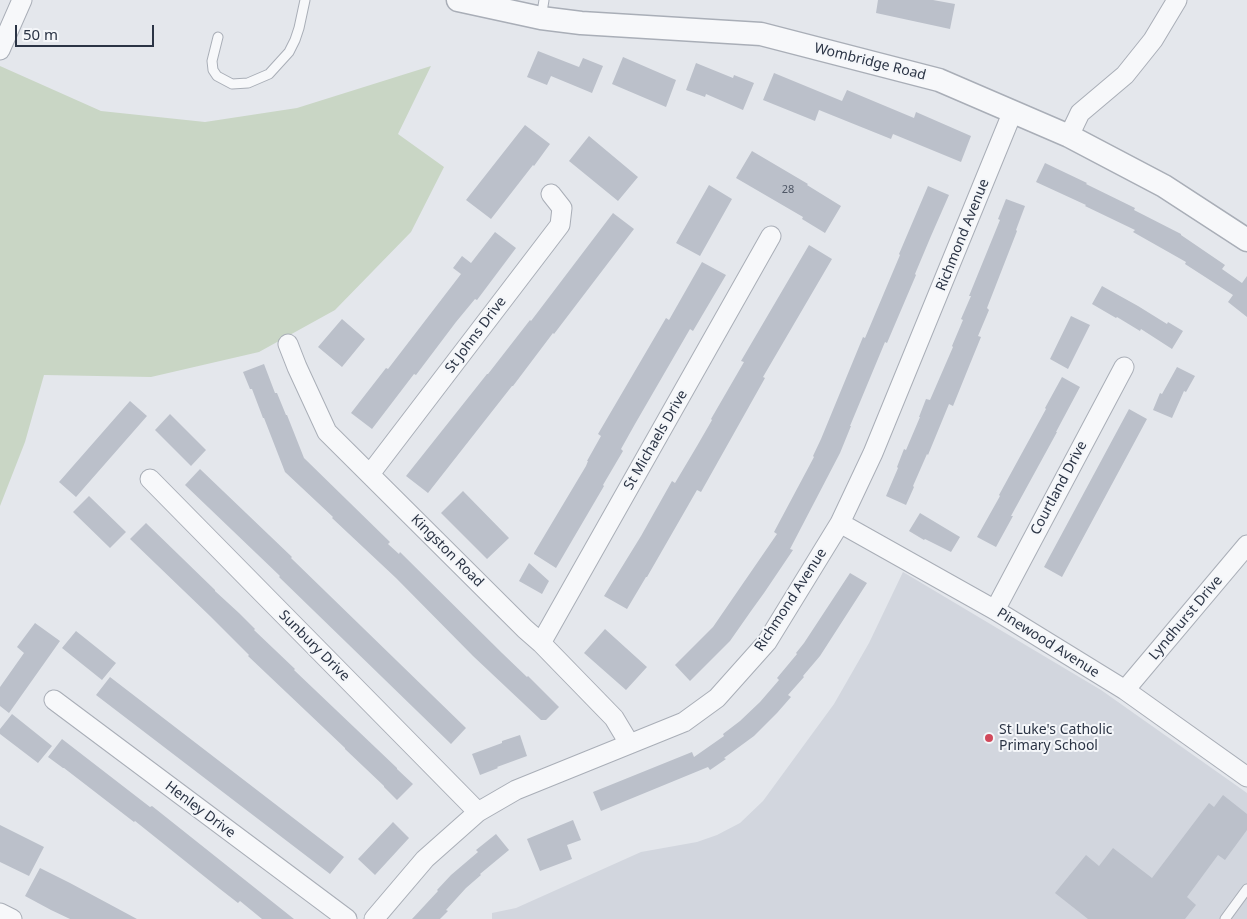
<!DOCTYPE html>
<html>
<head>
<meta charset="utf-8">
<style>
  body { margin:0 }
  #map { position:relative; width:1247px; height:919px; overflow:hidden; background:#e4e7ec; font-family:"Noto Sans",sans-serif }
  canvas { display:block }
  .scale { position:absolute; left:15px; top:25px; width:139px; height:22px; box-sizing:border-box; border:2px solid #2b3445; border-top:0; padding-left:6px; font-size:15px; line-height:18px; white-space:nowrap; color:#2b3445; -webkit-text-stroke:4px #f4f6f9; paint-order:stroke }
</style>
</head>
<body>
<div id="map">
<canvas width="1247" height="919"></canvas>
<div class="scale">50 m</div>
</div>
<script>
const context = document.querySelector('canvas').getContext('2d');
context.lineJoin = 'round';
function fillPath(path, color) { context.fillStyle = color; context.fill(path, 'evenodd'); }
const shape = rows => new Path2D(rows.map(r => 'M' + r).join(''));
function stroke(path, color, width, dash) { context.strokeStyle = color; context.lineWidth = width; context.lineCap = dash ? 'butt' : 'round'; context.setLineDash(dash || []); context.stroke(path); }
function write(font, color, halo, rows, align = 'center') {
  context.font = font + ' "Noto Sans",sans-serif'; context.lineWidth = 4; context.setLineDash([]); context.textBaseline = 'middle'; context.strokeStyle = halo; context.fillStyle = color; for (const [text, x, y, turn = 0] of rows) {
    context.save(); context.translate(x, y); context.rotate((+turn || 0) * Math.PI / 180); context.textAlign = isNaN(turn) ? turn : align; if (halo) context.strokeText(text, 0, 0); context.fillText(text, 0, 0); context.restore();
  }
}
const built = shape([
  [903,572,1101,690,1247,793,1247,919,492,919,492,913,516,908,641,852,697,842,717,835,740,823,763,801,834,704,869,643]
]);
const green = shape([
  [0,66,101,111,205,122,297,108,431,66,398,134,444,167,411,232,335,310,259,352,151,377,44,375,25,442,0,506]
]);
const building = shape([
  [878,0,933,0,955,4,950,29,876,13],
  [538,51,579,67,583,58,603,66,592,93,551,76,547,85,527,77],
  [623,57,676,80,666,107,612,84],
  [696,63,733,78,734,75,754,83,743,110,706,94,705,97,686,90],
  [774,73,842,101,847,90,914,118,916,112,971,136,961,162,893,134,891,139,819,110,815,121,763,100],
  [525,125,550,144,534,166,533,165,491,219,466,200],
  [589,136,638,177,618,201,569,161],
  [752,151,808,184,807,185,841,206,825,233,802,219,803,217,736,178],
  [1045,163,1087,183,1086,184,1135,208,1134,210,1181,234,1181,235,1225,265,1222,269,1242,283,1247,276,1247,317,1228,302,1233,295,1185,264,1186,262,1133,232,1135,230,1085,206,1086,205,1036,182],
  [709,185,732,199,700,256,676,243],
  [928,186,949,195,931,236,915,274,916,275,887,343,885,342,850,426,851,426,840,453,790,549,793,550,764,593,751,611,730,641,690,681,675,665,713,627,777,534,774,532,814,457,813,456,821,439,863,337,865,338,900,255,899,254],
  [1006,199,1025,206,1016,230,1017,231,987,308,989,310,978,336,981,337,972,359,953,406,949,404,928,455,927,454,913,486,914,487,906,505,886,496,898,468,897,467,904,449,906,450,920,417,919,417,926,399,930,400,953,347,952,346,963,320,961,319,971,296,969,296,1000,220,998,219],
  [613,213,634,229,554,334,553,333,513,386,512,386,428,493,406,476,487,374,488,374,530,320,531,321],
  [495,232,516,248,477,300,475,299,456,322,416,375,414,374,372,429,351,413,386,368,388,369,461,274,453,268,462,256,471,263],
  [809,245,832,259,763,377,765,378,701,492,697,490,647,577,646,577,627,609,604,596,641,536,672,481,675,483,697,446,712,420,711,419,744,362,741,361],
  [702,262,726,275,693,331,690,329,635,424,621,449,623,451,603,485,604,486,556,568,534,554,534,553,586,466,588,461,587,461,601,436,598,434,666,318,669,320],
  [1102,286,1138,306,1167,324,1168,322,1183,331,1172,349,1141,329,1140,331,1117,317,1116,318,1092,304],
  [1071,316,1090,325,1068,369,1050,359],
  [342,319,365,339,342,367,318,347],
  [264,364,275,393,277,393,286,415,287,415,304,458,390,542,388,544,399,554,400,552,502,653,527,677,528,676,559,707,546,720,541,720,473,656,396,578,332,518,333,517,285,472,264,418,263,418,252,389,250,389,243,372],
  [1177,367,1195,376,1186,392,1184,391,1172,418,1153,410,1160,393,1162,394],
  [1062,377,1080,387,1056,432,1057,432,1011,516,1013,516,996,547,977,537,1000,496,999,495,1046,409,1045,408],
  [130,401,147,416,76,497,59,482],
  [1129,409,1147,419,1062,577,1044,567],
  [170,414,206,450,191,466,155,430],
  [200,469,292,557,291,558,466,728,451,744,279,577,280,576,185,485],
  [463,491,509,538,487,559,441,513],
  [89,496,126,532,110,548,73,512],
  [920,513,960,537,951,552,925,539,924,540,909,531],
  [146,523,215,590,215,591,239,613,255,629,254,630,295,669,294,670,397,768,397,769,413,784,397,800,384,787,384,786,345,749,345,748,248,656,249,655,210,616,130,539],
  [529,563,549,581,542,594,519,581],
  [850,573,867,583,820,656,803,676,804,677,788,695,791,697,777,713,754,736,724,758,726,759,710,770,708,767,601,811,593,792,692,752,694,757,724,736,723,734,740,721,760,702,779,680,777,678,797,654,796,653,804,643],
  [35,623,60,641,9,713,0,706,0,687,24,653,17,647],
  [605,629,647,667,626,690,584,653],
  [76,631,116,663,102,680,62,648],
  [110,677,344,857,330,874,96,695],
  [12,714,52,746,38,763,0,734,0,729],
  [520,735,527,756,497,767,498,768,480,775,472,754,502,743,502,741],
  [62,739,150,807,152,806,294,919,262,919,240,901,238,903,220,889,135,821,134,822,64,768,63,768,48,757],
  [1223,795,1247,814,1247,830,1225,860,1218,855,1187,897,1196,905,1185,919,1088,919,1055,893,1086,855,1099,866,1113,848,1152,878,1209,803,1214,807],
  [573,820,581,840,567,845,572,859,540,871,527,839],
  [393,822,409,838,375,875,358,859],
  [0,825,44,847,29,876,0,862],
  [496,834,509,850,480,874,481,875,466,888,446,910,448,911,440,919,412,919,438,891,437,890,451,875,478,852,476,850],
  [40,868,70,883,137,919,70,919,51,910,25,896]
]);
const service = shape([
  [541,18,544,0],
  [218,37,212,61,213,70,217,76,232,84,248,83,269,74,289,52,295,40,299,28,305,0],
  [1225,919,1247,889]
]);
const minor = shape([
  [0,50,22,0],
  [1069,136,1080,113,1125,75,1153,40,1177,0],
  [288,344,297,367,327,432,525,629,541,643,614,718,629,743],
  [370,474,560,225,562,208,551,194],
  [150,479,478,812],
  [840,523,995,610,1125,690,1247,777],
  [995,610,1124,367],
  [541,643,771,236],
  [1125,690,1247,545],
  [54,700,347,919],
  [0,913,12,919],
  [374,919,425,859,478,812,516,790,684,722,717,698,767,642,840,523,873,453,1013,111]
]);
const tertiary = shape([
  [458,0,541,18,581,23,761,34,939,80,1069,136,1164,186,1247,240]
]);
const markers = [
  [989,738,5,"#d1495b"]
];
const numberNames = [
  ["28",788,190]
];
const streetNames = [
  ["Wombridge Road",870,62,14],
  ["Richmond Avenue",963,235,-68],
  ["St Johns Drive",476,335,-53],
  ["St Michaels Drive",656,440,-60],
  ["Courtland Drive",1059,488,-62],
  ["Kingston Road",447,551,45],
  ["Richmond Avenue",791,600,-57],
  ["Lyndhurst Drive",1186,618,-50],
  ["Pinewood Avenue",1048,643,32],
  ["Sunbury Drive",314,646,45],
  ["Henley Drive",200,810,37]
];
const poiNames = [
  ["St Luke's Catholic",999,730],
  ["Primary School",999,746]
];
fillPath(built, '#d2d6de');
fillPath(green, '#c9d6c5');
fillPath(building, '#bbc0ca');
stroke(service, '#a9aeb7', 11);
stroke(minor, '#a9aeb7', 21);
stroke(tertiary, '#a9aeb7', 25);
stroke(service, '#f7f8fa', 9);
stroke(minor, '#f7f8fa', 19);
stroke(tertiary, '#f7f8fa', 22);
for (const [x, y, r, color] of markers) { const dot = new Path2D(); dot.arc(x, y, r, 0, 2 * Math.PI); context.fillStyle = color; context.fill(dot); stroke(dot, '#f4f6f9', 2); }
write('11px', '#4f5766', null, numberNames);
write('14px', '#2b3445', '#f4f6f9', streetNames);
write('14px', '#2b3445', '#f4f6f9', poiNames, 'left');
</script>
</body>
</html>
